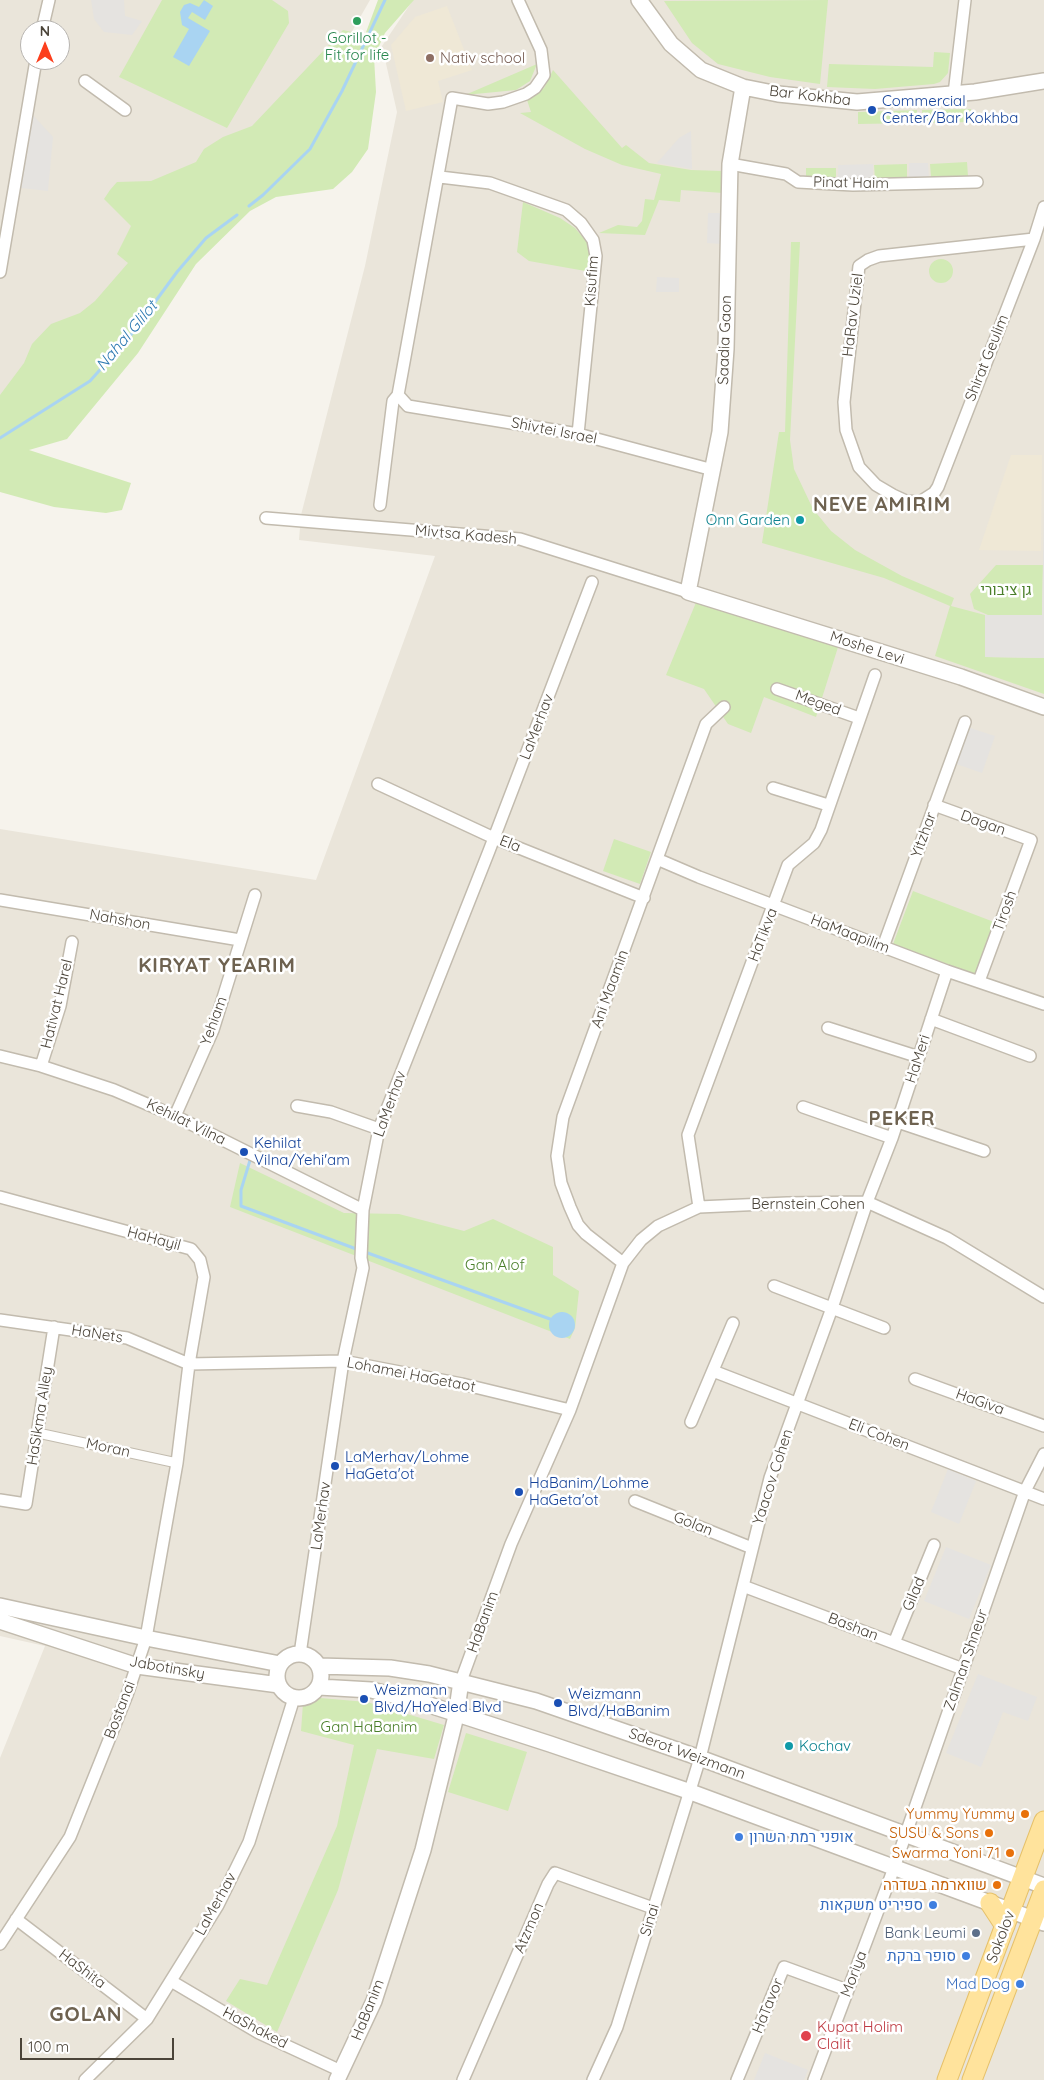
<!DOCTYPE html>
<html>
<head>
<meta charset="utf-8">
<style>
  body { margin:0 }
  #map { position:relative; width:1044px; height:2080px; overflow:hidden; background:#f6f3ec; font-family:Quicksand,sans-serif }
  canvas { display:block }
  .north { position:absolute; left:20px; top:20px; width:50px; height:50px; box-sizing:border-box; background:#fff; border:1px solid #b7b4b0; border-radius:50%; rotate:0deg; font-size:14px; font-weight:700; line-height:20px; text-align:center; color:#4b4439 }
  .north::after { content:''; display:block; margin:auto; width:18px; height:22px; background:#fc3f1d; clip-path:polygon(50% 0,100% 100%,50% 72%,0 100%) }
  .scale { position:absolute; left:20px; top:2038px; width:154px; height:22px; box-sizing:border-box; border:2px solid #4b4439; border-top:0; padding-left:6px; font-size:15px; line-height:18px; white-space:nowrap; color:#4b4439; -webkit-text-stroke:4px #fff; paint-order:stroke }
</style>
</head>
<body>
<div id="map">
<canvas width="1044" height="2080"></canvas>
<div class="north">N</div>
<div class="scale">100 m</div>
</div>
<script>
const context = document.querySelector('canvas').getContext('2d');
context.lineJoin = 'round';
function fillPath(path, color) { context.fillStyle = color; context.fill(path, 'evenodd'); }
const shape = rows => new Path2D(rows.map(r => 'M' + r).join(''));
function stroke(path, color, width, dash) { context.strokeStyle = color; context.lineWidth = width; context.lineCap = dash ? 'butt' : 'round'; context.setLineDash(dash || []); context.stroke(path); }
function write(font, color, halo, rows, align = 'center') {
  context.font = font + ' Quicksand,Heebo,sans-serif'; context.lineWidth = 5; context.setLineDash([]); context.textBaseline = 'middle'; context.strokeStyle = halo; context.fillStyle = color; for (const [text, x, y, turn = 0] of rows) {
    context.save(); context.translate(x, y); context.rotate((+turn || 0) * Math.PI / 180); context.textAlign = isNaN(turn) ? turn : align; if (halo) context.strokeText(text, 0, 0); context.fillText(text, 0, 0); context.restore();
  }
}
const residential = shape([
  [0,0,370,0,310,105,0,413],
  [30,30,60,30,60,60,30,60],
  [413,0,1044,0,1044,2080,0,2080,0,1758,45,1646,0,1636,0,829,316,880,435,556,299,540,301,515,365,266,397,112,382,46]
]);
const education = shape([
  [447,6,472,70,438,81,443,102,406,111,391,45,415,17],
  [1011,455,1042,455,1041,551,979,550]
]);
const green = shape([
  [162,0,272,0,288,11,289,23,227,128,119,77],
  [378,0,414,0,385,33,374,57,376,92,368,149,352,172,333,189,276,197,250,211,196,264,138,353,67,439,29,450,131,483,122,510,106,513,54,507,0,492,0,395,24,363,32,344,51,324,80,313,95,301,128,263,117,254,131,226,104,199,110,190,117,182,151,181,196,162,204,149,223,137,252,126,343,30,365,35],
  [828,0,820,84,770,77,718,64,692,43,664,1],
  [934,52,950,53,948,73,940,82,934,84,875,89,827,87,829,64,933,67],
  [537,64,530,81,516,90,465,95],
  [553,70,622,148,626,145,649,163,691,170,723,171,723,193,681,190,680,202,659,200,645,235,599,233,618,225,637,227,642,221,645,199,654,200,661,174,622,165,585,149,520,113,531,112,527,100,544,88],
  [971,109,971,122,922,123,922,110],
  [917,110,917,123,858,124,858,112],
  [967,162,968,176,931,177,930,164],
  [907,164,907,180,875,180,874,165],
  [806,168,836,168,836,180,806,179],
  [523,202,560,218,575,228,591,247,591,272,529,261,517,252],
  [791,242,800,242,790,440,794,469,813,509,831,531,855,550,902,576,954,598,951,606,985,615,985,657,1044,658,1044,694,935,656,950,606,884,578,762,543,779,432,785,432],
  '929 271a12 12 0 1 1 24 0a12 12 0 1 1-24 0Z',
  [996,565,1043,565,1042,615,988,615,974,609,970,594],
  [697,600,839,644,816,717,764,697,751,733,728,724,704,689,666,675],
  [614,839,651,852,640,884,603,871],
  [913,891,994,922,975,974,893,944],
  [240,1163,344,1213,399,1214,464,1231,493,1219,553,1247,553,1275,579,1291,575,1328,570,1339,230,1207],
  [320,1698,367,1702,444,1725,434,1759,377,1749,338,1890,277,2032,226,2001,240,1979,267,1985,337,1826,354,1745,301,1731,303,1703],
  [466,1733,527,1752,508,1811,448,1792]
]);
const parking = shape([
  [91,0,124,0,125,16,142,21,132,35,104,32,94,19],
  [30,112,53,137,48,191,21,188],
  [691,131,692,169,657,163,679,138],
  [909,163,928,163,929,178,909,179],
  [873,164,873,180,838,179,838,165],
  [708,213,724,213,723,244,707,243],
  [657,277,679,278,679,292,656,292],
  [1044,503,1044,658,985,657,985,615,1042,615],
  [958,724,995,736,982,773,945,760],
  [948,1469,976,1481,959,1524,931,1512],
  [946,1547,991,1565,969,1619,924,1601],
  [978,1674,1037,1697,1028,1721,1003,1712,981,1767,946,1753],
  [765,2053,808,2070,804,2080,754,2080]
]);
const water = shape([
  [204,0,213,6,205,20,192,12,188,18,210,31,189,66,173,57,189,29,182,25,180,12,184,5,190,3,199,7],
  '549 1325a13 13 0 1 1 26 0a13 13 0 1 1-26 0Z'
]);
const stream = shape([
  [249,206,263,195,310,149,342,91,385,0],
  [0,438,90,381,130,336,177,272,206,238,237,215],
  [251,1157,241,1190,241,1206,359,1250],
  [365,1252,550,1319]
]);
const pedestrian = shape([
  [38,1433,177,1463]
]);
const minor = shape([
  [42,30,49,0],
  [85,81,125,110],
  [954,94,965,0],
  [730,164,786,174,798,182,853,185,977,182],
  [440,177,490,183,566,210,581,223,593,240,596,256,578,434],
  [1034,239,879,256,868,260,859,266,844,402,846,430,859,467,876,485,893,495,906,501,920,502,934,493,938,487,1034,239,1044,207],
  [0,272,36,60],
  [398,395,408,406,578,434,713,470],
  [380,505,393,401,398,395,452,98,488,104,503,102,526,94,535,88,544,75,541,50,518,0],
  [266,518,520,539,688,592],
  [777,689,859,718],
  [378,784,494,838,644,898],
  [773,788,828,805],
  [934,805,1031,840,979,981],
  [657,859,699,877,947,971,1044,1004],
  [0,900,240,940],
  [883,947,965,722],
  [931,1019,1030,1056],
  [828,1028,919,1057],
  [0,1056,41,1066,114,1090,175,1116,363,1210],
  [41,1066,60,1006,72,942],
  [297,1106,331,1112,379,1129],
  [803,1107,892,1138],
  [175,1116,213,1030,255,895],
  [898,1122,984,1151],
  [0,1197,191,1249,200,1260,204,1277,189,1364,177,1463,146,1638,127,1695,70,1837,0,1944],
  [699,1207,688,1135,788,865,814,843,821,830,875,675],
  [623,1263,586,1234,578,1225,570,1207,561,1183,557,1156,563,1117,706,724,724,707],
  [774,1286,884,1328],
  [0,1320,127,1338,189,1364,343,1361,462,1384,570,1410],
  [713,1371,1044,1499],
  [915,1379,1044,1426],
  [691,1422,733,1323],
  [0,1500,26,1504,54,1327],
  [635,1501,752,1548],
  [743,1586,963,1669],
  [894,1643,934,1545],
  [300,1654,343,1361,363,1268,361,1258,363,1210,379,1129,489,851,592,582],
  [461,1681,511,1544,570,1410,623,1263,641,1240,658,1226,699,1207,787,1203,867,1202,947,1238,1044,1297],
  [16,1919,147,2019],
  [171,1981,259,2033,341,2071],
  [85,2080,147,2019,218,1905,249,1842,294,1698],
  [463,2080,548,1884,555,1873,653,1908],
  [593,2080,617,2027,700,1758,770,1478,832,1308,867,1202,892,1138,947,971],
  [737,2080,784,1967,847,1990],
  [814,2080,894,1868,1025,1491,1044,1454]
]);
const tertiary = shape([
  [639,0,671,44,701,70,743,87,778,94,857,102,975,92,1044,81],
  [743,87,730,164,726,349,720,432,688,592,961,677,1044,707],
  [0,1606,146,1638,280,1664],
  [0,1621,137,1666,279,1685],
  '277 1676a22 22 0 1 1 44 0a22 22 0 1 1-44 0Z',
  [319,1666,390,1668,429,1674,536,1701,700,1758,1044,1886],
  [319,1687,371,1690,414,1700,550,1744,688,1791,1044,1923],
  [337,2080,374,2001,423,1850,456,1716,461,1681]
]);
const primary = shape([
  [990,1903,1005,1926],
  [947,2080,1044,1821],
  [972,2080,1044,1890]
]);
const markers = [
  [357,21,5,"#2e9e5b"],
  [430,58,5,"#8d6e63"],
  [872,110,5,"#1a4fb4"],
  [800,520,5,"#0f9aa8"],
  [244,1152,5,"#1a4fb4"],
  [335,1466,5,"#1a4fb4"],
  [519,1492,5,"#1a4fb4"],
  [364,1699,5,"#1a4fb4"],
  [558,1703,5,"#1a4fb4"],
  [789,1746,5,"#0f9aa8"],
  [1025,1814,5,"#e8710a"],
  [989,1833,5,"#e8710a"],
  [739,1837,5,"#3f7fe0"],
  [1010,1853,5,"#e8710a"],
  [997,1885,5,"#e8710a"],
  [933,1905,5,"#3f7fe0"],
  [976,1933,5,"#5c6f8a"],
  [966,1956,5,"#3f7fe0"],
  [1020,1984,5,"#3f7fe0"],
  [806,2036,6,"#e0444e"]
];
const leisureNames = [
  ["Gorillot -",357,38],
  ["Fit for life",357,55]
];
const educationNames = [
  ["Nativ school",440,58]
];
const streetNames = [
  ["Bar Kokhba",810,96,7],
  ["Pinat Haim",851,183,1],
  ["Kisufim",592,281,-86],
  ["HaRav Uziel",853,315,-83],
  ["Saadia Gaon",725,340,-88],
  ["Shirat Geulim",987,358,-68],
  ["Shivtei Israel",554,431,11],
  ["Mivtsa Kadesh",466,535,5],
  ["Moshe Levi",867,648,18],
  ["Meged",818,703,20],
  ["LaMerhav",537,727,-69],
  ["Dagan",983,823,20],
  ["Yitzhar",924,835,-70],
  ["Ela",510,844,22],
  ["Tirosh",1005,911,-70],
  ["Nahshon",120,920,10],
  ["HaMaapilim",850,934,21],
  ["HaTikva",763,935,-69],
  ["Ani Maamin",610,989,-70],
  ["Hativat Harel",57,1004,-76],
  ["Yehiam",214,1021,-70],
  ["HaMeri",918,1059,-72],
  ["LaMerhav",390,1104,-70],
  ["Kehilat Vilna",186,1122,26],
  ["Bernstein Cohen",808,1204],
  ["HaHayil",154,1239,15],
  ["HaNets",97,1334,9],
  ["Lohamei HaGetaot",411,1375,11],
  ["HaGiva",980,1402,20],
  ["HaSikma Alley",40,1416,-81],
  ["Eli Cohen",879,1435,21],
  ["Moran",108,1448,12],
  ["Yaacov Cohen",773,1477,-72],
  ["LaMerhav",321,1516,-82],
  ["Golan",693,1524,22],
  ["Gilad",914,1594,-67],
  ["HaBanim",483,1622,-70],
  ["Bashan",853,1627,21],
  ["Zalman Shneur",966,1660,-71],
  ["Jabotinsky",167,1668,10],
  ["Bostanai",120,1710,-69],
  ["Sderot Weizmann",687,1754,20],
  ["LaMerhav",216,1904,-61],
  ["Sinai",650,1920,-73],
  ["Atzmon",529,1928,-67],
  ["Sokolov",1001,1937,-69],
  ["HaShita",82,1969,37],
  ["Moriya",854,1974,-69],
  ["HaTavor",768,2006,-68],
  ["HaBanim",368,2010,-68],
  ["HaShaked",255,2028,28]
];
const transitNames = [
  ["Commercial",882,101],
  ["Center/Bar Kokhba",882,118],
  ["Kehilat",254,1143],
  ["Vilna/Yehi'am",254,1160],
  ["LaMerhav/Lohme",345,1457],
  ["HaGeta'ot",345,1474],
  ["HaBanim/Lohme",529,1483],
  ["HaGeta'ot",529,1500],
  ["Weizmann",374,1690],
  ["Blvd/HaYeled Blvd",374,1707],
  ["Weizmann",568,1694],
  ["Blvd/HaBanim",568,1711]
];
const cultureNames = [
  ["Onn Garden",790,520],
  ["Kochav",799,1746,"left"]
];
const parkNames = [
  ["גן ציבורי",1006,590],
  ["Gan Alof",495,1265],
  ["Gan HaBanim",369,1727]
];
const foodNames = [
  ["Yummy Yummy",1015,1814],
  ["SUSU & Sons",979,1833],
  ["Swarma Yoni 71",1000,1853],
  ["שווארמה בשדרה",987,1885]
];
const shopNames = [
  ["אופני רמת השרון",749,1837,"left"],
  ["ספיריט משקאות",923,1905],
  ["סופר ברקת",956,1956],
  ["Mad Dog",1010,1984]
];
const serviceNames = [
  ["Bank Leumi",966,1933]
];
const healthNames = [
  ["Kupat Holim",817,2027],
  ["Clalit",817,2044]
];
const waterNames = [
  ["Nahal Glilot",127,336,-50]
];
const districtNames = [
  ["NEVE AMIRIM",882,505],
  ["KIRYAT YEARIM",217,966],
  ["PEKER",902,1119],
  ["GOLAN",86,2015]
];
fillPath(residential, '#eae5da');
fillPath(education, '#efe8d6');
fillPath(green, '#d2eab5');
fillPath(parking, '#e5e3e0');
fillPath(water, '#a9d4f2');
stroke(stream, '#a9d4f2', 3);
stroke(pedestrian, '#c2bbae', 11);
stroke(minor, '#c2bbae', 14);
stroke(tertiary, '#c2bbae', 18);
stroke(primary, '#e6c16a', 21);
stroke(pedestrian, '#fff', 9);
stroke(minor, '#fff', 11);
stroke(tertiary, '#fff', 15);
stroke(primary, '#ffe39c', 19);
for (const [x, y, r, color] of markers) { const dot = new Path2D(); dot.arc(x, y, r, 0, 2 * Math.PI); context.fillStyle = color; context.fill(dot); stroke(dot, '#fff', 2); }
write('15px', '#27864d', '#fff', leisureNames);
write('15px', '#785e54', '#fff', educationNames, 'left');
write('15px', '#4b4439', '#fff', streetNames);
write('15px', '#164399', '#fff', transitNames, 'left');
write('15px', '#0d838f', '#fff', cultureNames, 'right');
write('15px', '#4a7f2a', '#fff', parkNames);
write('15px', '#c56008', '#fff', foodNames, 'right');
write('15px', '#366cbe', '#fff', shopNames, 'right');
write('15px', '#4e5e75', '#fff', serviceNames, 'right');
write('15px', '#be3a42', '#fff', healthNames, 'left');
write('italic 16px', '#2e7ab2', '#fff', waterNames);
context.letterSpacing = '1px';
write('bold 20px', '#6e6250', '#fff', districtNames);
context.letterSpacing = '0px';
</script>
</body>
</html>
